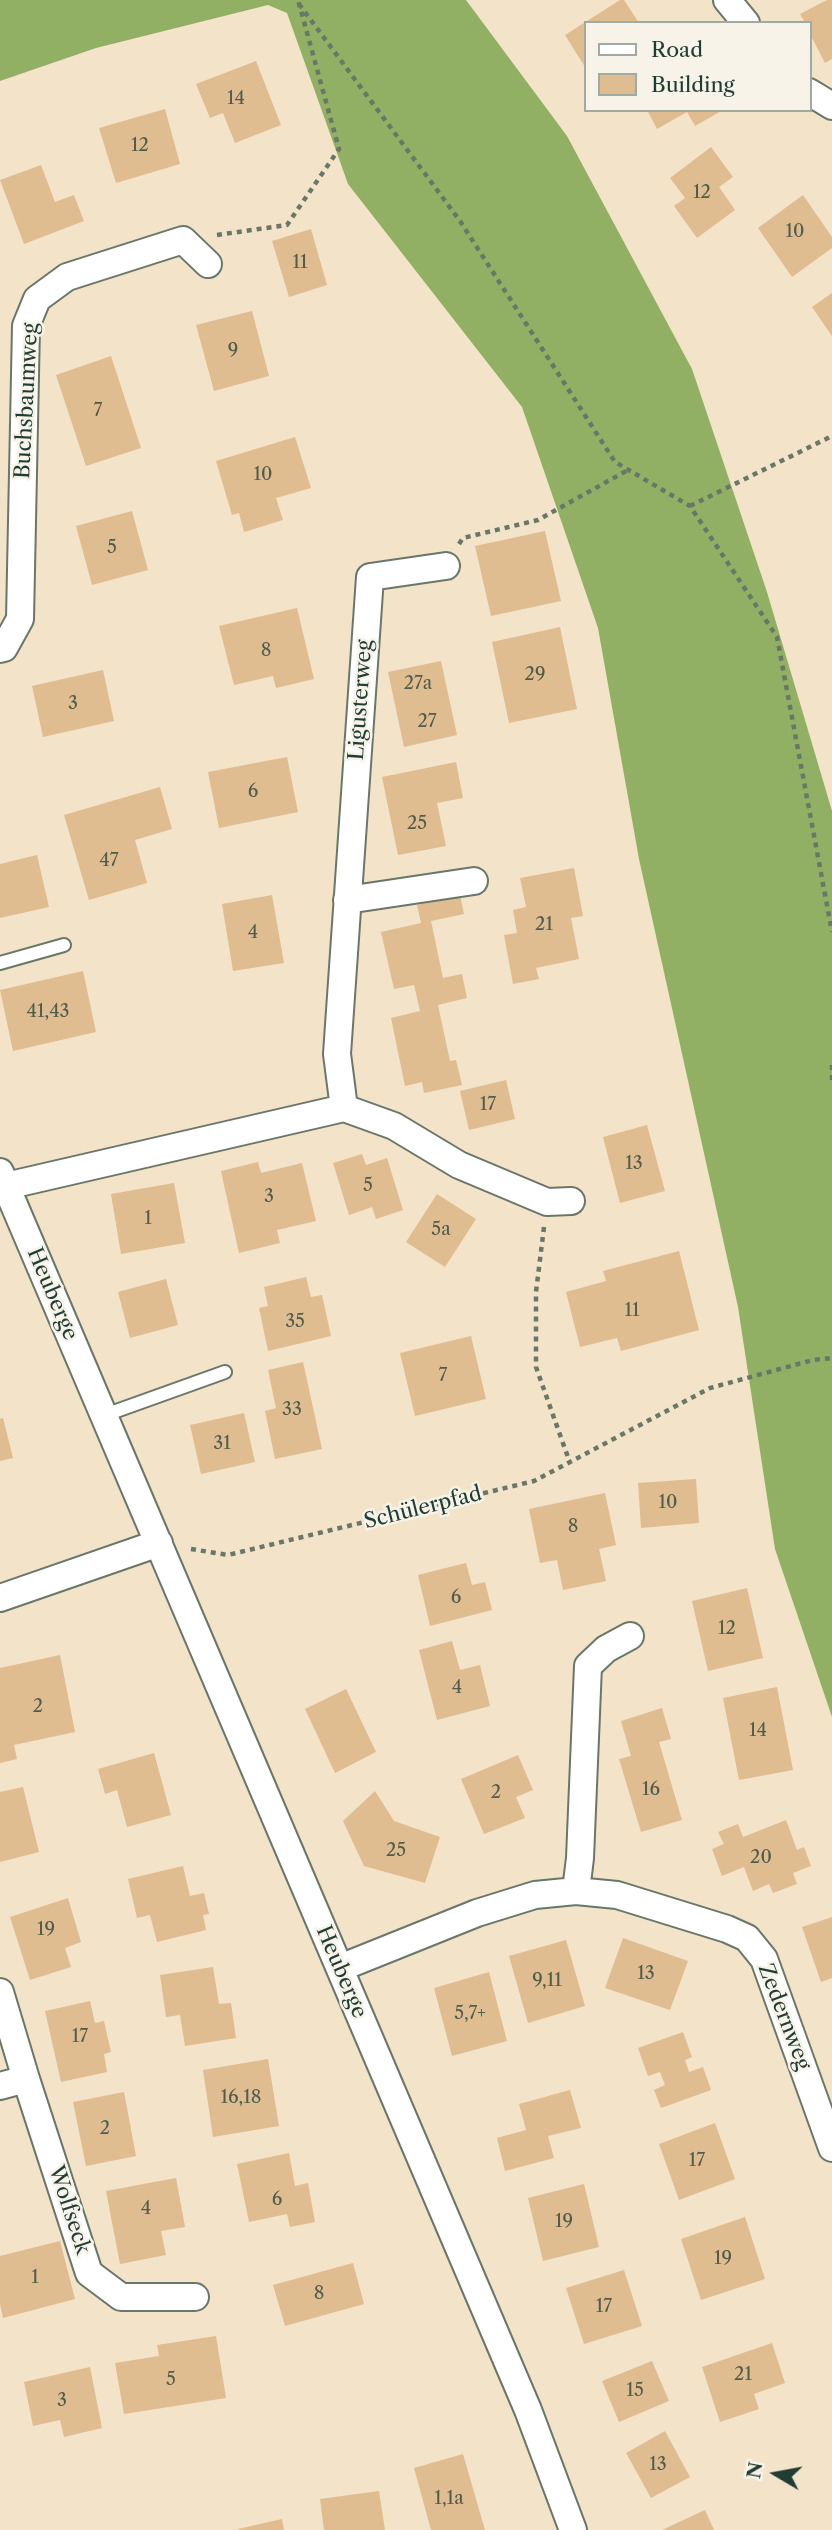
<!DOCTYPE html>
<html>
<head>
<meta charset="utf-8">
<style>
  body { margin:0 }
  #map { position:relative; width:832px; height:2530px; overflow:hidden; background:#f3e3c8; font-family:"Libre Caslon Text",serif }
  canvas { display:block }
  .legend { position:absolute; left:584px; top:21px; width:228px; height:91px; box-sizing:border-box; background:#f7f3e8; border:2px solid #a1aaa0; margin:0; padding:9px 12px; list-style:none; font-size:21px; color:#1f3d34 }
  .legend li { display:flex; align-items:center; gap:14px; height:35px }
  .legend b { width:35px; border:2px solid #a1aaa0 }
  .north { position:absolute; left:741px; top:2439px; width:70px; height:70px; -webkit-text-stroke:5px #f7f3e8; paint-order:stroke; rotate:280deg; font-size:19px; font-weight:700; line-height:28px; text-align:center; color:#1f3d34 }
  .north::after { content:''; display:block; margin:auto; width:24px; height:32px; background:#1f3d34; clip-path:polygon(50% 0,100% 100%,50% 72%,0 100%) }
</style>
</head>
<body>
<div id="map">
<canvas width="832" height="2530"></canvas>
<ul class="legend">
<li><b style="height:9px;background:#fff"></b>Road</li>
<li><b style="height:19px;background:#e0bc91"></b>Building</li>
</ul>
<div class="north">N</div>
</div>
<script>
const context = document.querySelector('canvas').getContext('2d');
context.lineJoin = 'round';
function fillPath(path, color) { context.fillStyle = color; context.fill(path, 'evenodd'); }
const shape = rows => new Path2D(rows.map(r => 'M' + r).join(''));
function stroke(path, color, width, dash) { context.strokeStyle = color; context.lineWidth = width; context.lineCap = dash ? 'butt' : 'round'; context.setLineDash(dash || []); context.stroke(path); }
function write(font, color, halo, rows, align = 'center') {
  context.font = font + ' "Libre Caslon Text",serif'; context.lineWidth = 5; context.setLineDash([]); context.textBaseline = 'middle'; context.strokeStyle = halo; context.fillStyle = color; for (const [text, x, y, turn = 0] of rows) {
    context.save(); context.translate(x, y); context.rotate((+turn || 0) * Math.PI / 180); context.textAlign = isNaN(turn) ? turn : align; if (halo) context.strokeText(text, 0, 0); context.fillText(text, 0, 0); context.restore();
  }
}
const forest = shape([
  [0,0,466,0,567,136,692,369,767,592,832,811,832,1717,775,1549,738,1307,639,859,598,628,522,407,348,184,287,13,268,5,96,48,0,81]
]);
const building = shape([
  [620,0,624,0,639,23,585,23,585,67,565,35],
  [827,0,832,0,832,59,825,63,809,32,809,23,805,23,800,14],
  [256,61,281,125,235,143,223,113,210,118,196,84],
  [165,109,180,164,116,183,99,128],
  [647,110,723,110,695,126,687,112,657,129],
  [711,147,733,177,719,187,735,210,697,238,674,206,685,198,670,178],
  [41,165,55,202,74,195,84,221,24,244,0,180],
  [803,195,832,237,832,248,792,277,758,228],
  [311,229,327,285,289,297,272,241],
  [832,293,832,336,812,307],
  [252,311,269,376,214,391,196,325],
  [111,356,141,448,86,466,56,375],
  [295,437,311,488,276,498,283,520,244,532,239,513,232,515,216,461],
  [132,511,148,570,92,585,76,526],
  [545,531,561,601,491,616,475,546],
  [297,608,314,679,276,688,273,676,234,685,219,626],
  [560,627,577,709,509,723,492,642],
  [441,661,457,735,404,747,388,672],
  [103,670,114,721,43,737,32,686],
  [287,757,298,812,219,828,208,772],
  [456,762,463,798,437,803,446,846,398,855,382,777],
  [160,787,172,829,135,840,147,883,89,900,64,815],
  [37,855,49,907,0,918,0,864],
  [574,868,583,916,571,918,579,959,536,968,539,979,513,984,504,935,517,933,513,910,526,907,520,878],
  [272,895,284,963,233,971,222,904],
  [460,895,464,914,431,921,443,978,462,974,467,998,438,1005,450,1061,456,1060,462,1085,424,1093,422,1082,405,1086,391,1018,420,1011,414,985,394,989,381,932,421,923,417,905],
  [83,971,96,1032,13,1051,0,990],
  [506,1080,515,1119,469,1130,460,1091],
  [647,1125,665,1191,620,1203,603,1137],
  [362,1154,366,1165,387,1158,403,1210,376,1219,372,1207,349,1215,333,1163],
  [258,1162,261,1173,302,1163,316,1221,277,1230,280,1243,239,1253,221,1171],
  [174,1183,185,1243,121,1254,111,1194],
  [437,1194,476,1219,445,1267,406,1242],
  [679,1251,699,1330,621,1351,617,1338,580,1347,566,1292,606,1281,603,1271],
  [306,1277,311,1297,322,1295,331,1336,268,1351,259,1308,268,1306,264,1287],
  [166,1279,178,1325,130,1338,118,1292],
  [471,1336,486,1399,415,1416,400,1353],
  [303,1362,322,1449,275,1459,265,1411,276,1408,268,1370],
  [244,1413,255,1462,201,1474,190,1425],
  [3,1418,13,1458,0,1461,0,1419],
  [696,1479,699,1523,641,1528,638,1483],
  [605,1493,616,1545,599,1549,606,1581,563,1590,557,1560,540,1563,529,1509],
  [466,1563,472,1585,485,1582,492,1610,430,1626,418,1575],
  [747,1588,763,1658,708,1671,692,1601],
  [452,1641,460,1670,480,1665,490,1706,437,1720,419,1650],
  [60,1655,75,1732,14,1745,17,1759,0,1763,0,1668],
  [777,1687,793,1770,739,1780,723,1698],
  [346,1689,376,1752,335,1773,305,1709],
  [662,1708,671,1739,659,1742,682,1820,641,1832,619,1759,631,1756,621,1721],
  [154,1753,171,1815,127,1827,117,1790,105,1794,98,1769],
  [518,1755,533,1790,516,1797,525,1818,484,1834,461,1779],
  [23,1787,39,1852,0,1862,0,1792],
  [375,1791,394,1821,440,1837,425,1883,364,1866,343,1821],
  [786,1820,797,1850,804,1847,811,1866,793,1873,797,1884,773,1893,769,1884,753,1891,744,1867,722,1876,712,1849,724,1844,718,1832,738,1824,743,1837],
  [183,1866,190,1896,204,1893,209,1914,203,1915,206,1930,157,1942,150,1915,137,1918,128,1879],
  [68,1898,81,1942,65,1948,71,1967,30,1980,10,1917],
  [832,1917,832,1978,821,1982,802,1927],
  [623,1938,688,1961,670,2010,605,1988],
  [566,1940,585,2006,528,2023,509,1956],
  [213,1967,219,2004,231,2003,236,2038,185,2046,180,2015,166,2017,160,1975],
  [489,1972,507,2041,452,2056,434,1988],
  [90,2001,95,2023,104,2021,111,2052,104,2054,107,2072,61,2082,45,2011],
  [683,2032,692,2057,685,2060,689,2072,703,2067,711,2090,661,2108,654,2090,665,2085,660,2072,648,2076,638,2048],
  [268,2059,279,2126,213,2137,203,2070],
  [570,2090,581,2128,548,2136,554,2158,505,2171,497,2138,526,2130,519,2104],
  [124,2092,136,2156,86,2166,73,2102],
  [715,2123,735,2179,679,2200,659,2144],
  [289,2153,295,2186,308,2183,315,2222,290,2227,287,2214,249,2222,237,2164],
  [176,2178,185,2227,161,2231,166,2255,120,2264,106,2191],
  [584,2184,599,2247,543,2261,528,2198],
  [745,2217,765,2279,701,2300,681,2239],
  [60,2241,75,2299,3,2318,0,2304,0,2256],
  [353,2263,364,2304,285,2326,273,2285],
  [624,2270,642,2326,584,2344,566,2288],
  [216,2336,226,2398,124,2414,115,2363,159,2356,157,2345],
  [772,2343,785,2383,754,2394,759,2409,720,2422,702,2367],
  [652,2361,669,2401,619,2422,602,2381],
  [90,2367,102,2428,64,2437,60,2420,33,2426,24,2382],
  [665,2431,690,2477,651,2498,626,2453],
  [463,2454,485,2530,431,2530,414,2468],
  [379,2491,385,2530,324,2530,320,2499],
  [705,2510,714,2530,662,2530],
  [282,2519,284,2530,238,2530,238,2529]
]);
const path = shape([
  [299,4,460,221,615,462,690,506,777,637,832,932],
  [217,235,287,225,339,149,298,0],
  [690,506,832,436],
  [459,544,463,538,538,520,628,470],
  [832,1065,832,1085],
  [544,1227,536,1292,536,1367,570,1463],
  [191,1549,228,1555,534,1481,710,1388,813,1360,832,1358]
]);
const service = shape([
  [0,963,64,945],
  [105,1415,225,1372]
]);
const minor = shape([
  [727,0,746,23],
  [809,92,832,106],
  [0,649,4,648,20,619,26,326,37,299,67,277,183,240,208,264],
  [347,900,474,881],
  [344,1108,337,1054,370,577,446,566],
  [0,1172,528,2410,573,2530],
  [6,1186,344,1108,394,1126,459,1165,509,1186,547,1202,571,1201],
  [0,1598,159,1543],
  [576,1891,580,1858,588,1666,606,1649,630,1636],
  [340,1968,477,1913,535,1895,576,1891,617,1895,727,1929,747,1938,764,1959,832,2148],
  [0,1992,26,2079,0,2086],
  [26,2079,89,2273,121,2297,195,2297]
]);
const numberNames = [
  ["14",236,99],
  ["12",140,146],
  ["12",702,193],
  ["10",795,232],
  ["11",300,263],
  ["9",233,351],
  ["7",98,411],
  ["10",263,475],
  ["5",112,548],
  ["8",266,651],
  ["29",535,675],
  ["27a",418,684],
  ["3",73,704],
  ["27",427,722],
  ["6",253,792],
  ["25",417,824],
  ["47",109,861],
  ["21",544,925],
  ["4",253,933],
  ["41,43",48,1012],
  ["17",488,1105],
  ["13",634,1164],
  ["5",368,1186],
  ["3",269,1197],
  ["1",148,1219],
  ["5a",441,1230],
  ["11",632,1311],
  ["35",295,1322],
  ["7",443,1376],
  ["33",292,1410],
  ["31",222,1444],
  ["10",668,1503],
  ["8",573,1527],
  ["6",456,1598],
  ["12",727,1629],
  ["4",457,1688],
  ["2",38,1707],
  ["14",758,1731],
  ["16",651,1790],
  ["2",496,1793],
  ["25",396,1851],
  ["20",761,1858],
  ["19",46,1930],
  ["13",646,1974],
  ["9,11",547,1981],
  ["5,7+",470,2014],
  ["17",80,2037],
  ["16,18",241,2098],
  ["2",105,2129],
  ["17",697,2161],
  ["6",277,2200],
  ["4",146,2209],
  ["19",564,2222],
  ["19",723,2259],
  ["1",35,2278],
  ["8",319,2294],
  ["17",604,2307],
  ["21",743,2375],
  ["5",171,2380],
  ["15",635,2391],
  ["3",62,2401],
  ["13",658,2465],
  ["1,1a",449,2499]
];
const streetNames = [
  ["Buchsbaumweg",27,401,-87],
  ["Ligusterweg",361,700,-86],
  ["Heuberge",52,1294,67],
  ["Schülerpfad",423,1508,-14],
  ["Heuberge",341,1972,67],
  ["Zedernweg",784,2017,69],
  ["Wolfseck",69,2210,72]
];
fillPath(forest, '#92b063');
fillPath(building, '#e0bc91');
stroke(service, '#697768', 16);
stroke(minor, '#697768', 30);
stroke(path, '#697768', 4.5, [5, 5]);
stroke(service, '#fff', 12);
stroke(minor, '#fff', 26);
write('18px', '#4f5d4b', null, numberNames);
write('21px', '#1f3d34', '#f7f3e8', streetNames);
</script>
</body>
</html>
